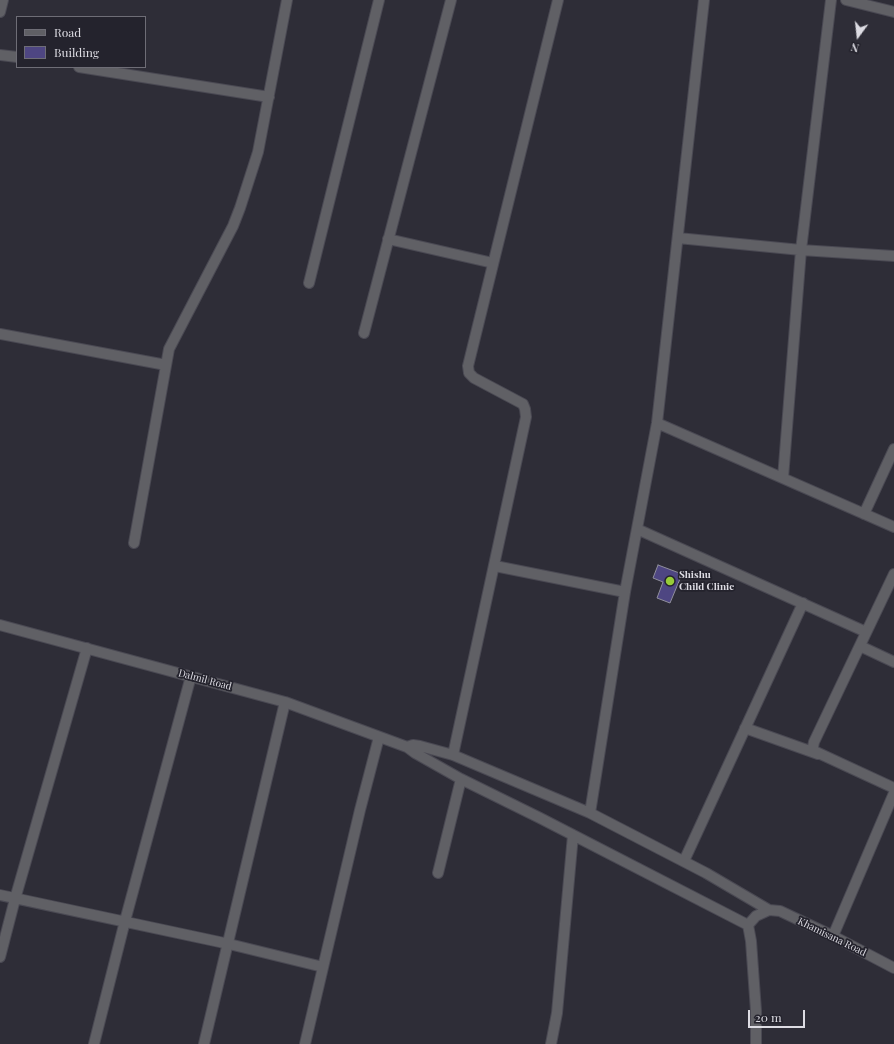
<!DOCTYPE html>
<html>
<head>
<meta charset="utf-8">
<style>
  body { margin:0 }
  #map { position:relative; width:894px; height:1044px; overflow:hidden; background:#2e2d37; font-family:"Playfair Display",serif }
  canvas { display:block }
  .legend { position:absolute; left:16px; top:16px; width:130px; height:52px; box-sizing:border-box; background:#24232d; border:1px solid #6e6d76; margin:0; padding:5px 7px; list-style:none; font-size:12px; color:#dddce3 }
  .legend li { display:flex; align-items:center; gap:8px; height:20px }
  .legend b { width:20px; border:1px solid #6e6d76 }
  .north { position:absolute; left:838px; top:16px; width:40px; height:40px; -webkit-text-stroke:3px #24232d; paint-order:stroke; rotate:195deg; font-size:11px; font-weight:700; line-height:16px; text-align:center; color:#dddce3 }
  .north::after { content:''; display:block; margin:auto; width:14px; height:18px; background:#dddce3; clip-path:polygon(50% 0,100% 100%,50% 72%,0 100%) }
  .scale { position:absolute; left:748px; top:1010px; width:57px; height:18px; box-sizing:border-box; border:2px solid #dddce3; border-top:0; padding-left:5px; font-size:12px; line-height:14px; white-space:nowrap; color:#dddce3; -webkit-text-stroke:3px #24232d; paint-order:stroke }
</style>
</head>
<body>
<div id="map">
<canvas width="894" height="1044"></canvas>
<ul class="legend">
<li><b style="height:5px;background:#606065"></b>Road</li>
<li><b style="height:11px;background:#4e4682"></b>Building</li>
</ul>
<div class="north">N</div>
<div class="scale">20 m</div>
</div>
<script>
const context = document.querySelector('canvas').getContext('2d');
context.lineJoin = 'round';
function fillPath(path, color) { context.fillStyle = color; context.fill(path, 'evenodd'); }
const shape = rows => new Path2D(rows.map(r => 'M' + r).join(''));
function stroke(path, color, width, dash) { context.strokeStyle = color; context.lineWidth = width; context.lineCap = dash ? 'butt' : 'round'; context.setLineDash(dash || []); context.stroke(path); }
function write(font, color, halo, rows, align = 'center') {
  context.font = font + ' "Playfair Display",serif'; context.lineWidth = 3.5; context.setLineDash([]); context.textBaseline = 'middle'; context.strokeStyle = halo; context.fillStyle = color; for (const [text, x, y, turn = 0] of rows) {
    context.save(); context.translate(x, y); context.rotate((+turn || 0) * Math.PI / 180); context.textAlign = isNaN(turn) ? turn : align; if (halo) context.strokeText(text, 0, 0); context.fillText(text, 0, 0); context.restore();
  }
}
const building = shape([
  [658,565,682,574,670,603,657,598,663,582,653,578,658,565]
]);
const minor = shape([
  [846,0,894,12],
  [0,12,3,0],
  [0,55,17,57],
  [79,67,269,97],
  [678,238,801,250,894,256],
  [388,239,493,263],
  [309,283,379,0],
  [364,333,451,0],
  [0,334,166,365],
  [657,423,894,527],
  [783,478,801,250,831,0],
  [864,514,894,449],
  [637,529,866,632],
  [134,543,169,349,233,226,240,208,258,152,287,0],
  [495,566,625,592],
  [894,574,814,742,813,747,814,751,894,788],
  [0,625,285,702,407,747,415,753,461,779,540,818,748,925],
  [860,646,894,662],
  [745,728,818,754],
  [407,747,413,745,420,746,453,755,590,813,706,873,769,910,780,911,833,936,894,968],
  [453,755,526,417,525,409,523,404,474,378,469,373,468,366,558,0],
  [590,813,625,592,657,423,704,0],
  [684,861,803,603],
  [438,873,461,779],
  [0,895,229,944,323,967],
  [833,936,894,793],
  [0,957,15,899,87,648],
  [94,1044,125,921,191,676],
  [204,1044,285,702],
  [305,1044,360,810,379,737],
  [551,1044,557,1013,573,835],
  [756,1044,756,1011,751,941,748,925,756,916,769,910]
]);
const markers = [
  [670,581,5,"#97cc38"]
];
const poiNames = [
  ["Shishu",679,575],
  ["Child Clinic",679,587]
];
const streetNames = [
  ["Dalmil Road",205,680,15],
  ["Khamisana Road",832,937,26]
];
fillPath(building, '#4e4682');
stroke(building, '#908f9c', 1);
stroke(minor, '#4a4953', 12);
stroke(minor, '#606065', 10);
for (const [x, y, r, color] of markers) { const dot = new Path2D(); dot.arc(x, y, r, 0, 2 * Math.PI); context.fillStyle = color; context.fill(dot); stroke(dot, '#24232d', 1.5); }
write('bold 10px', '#dddce3', '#24232d', poiNames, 'left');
write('10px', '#dddce3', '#24232d', streetNames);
</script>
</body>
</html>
